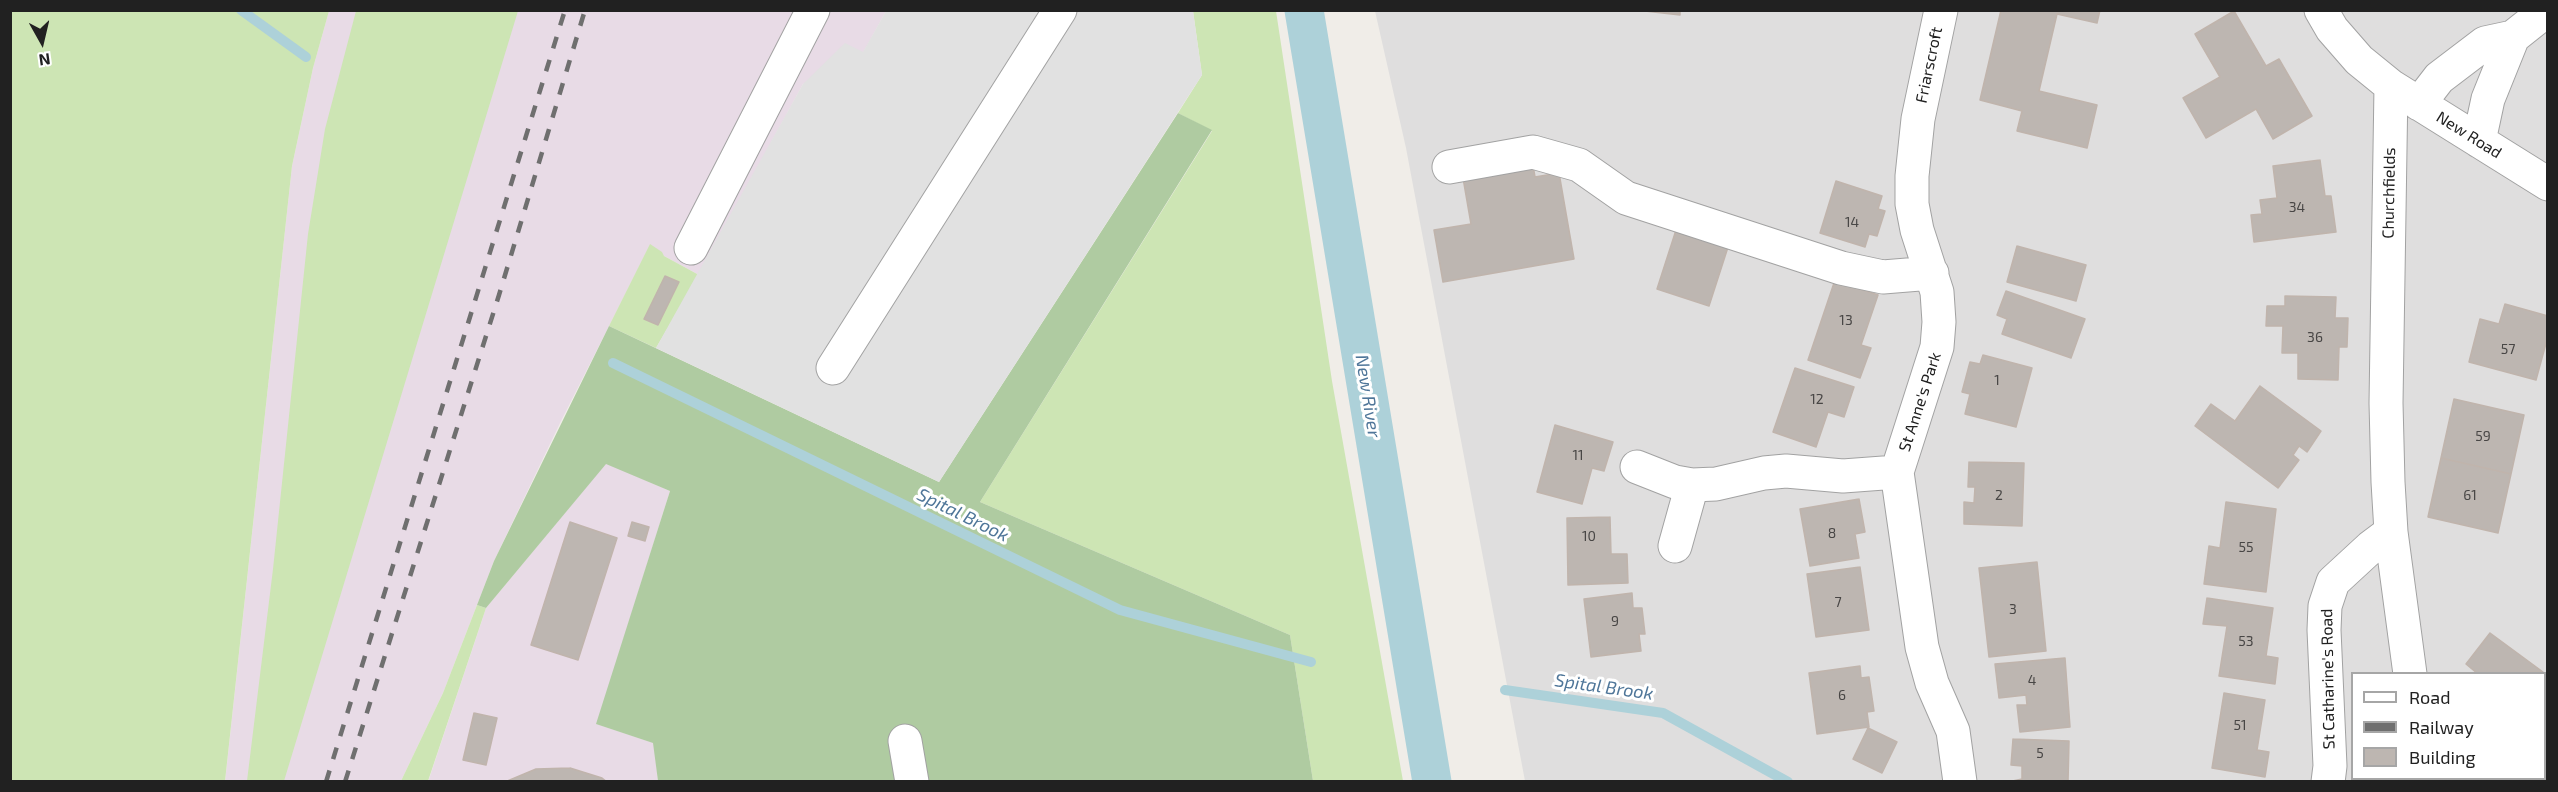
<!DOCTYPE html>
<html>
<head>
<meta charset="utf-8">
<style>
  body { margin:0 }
  #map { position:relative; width:2558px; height:792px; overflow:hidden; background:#f0ede8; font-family:"Exo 2",sans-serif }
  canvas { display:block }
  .frame { position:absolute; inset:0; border:12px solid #212121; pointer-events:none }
  .legend { position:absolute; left:2351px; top:672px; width:195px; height:108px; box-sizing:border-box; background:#fff; border:2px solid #a6a6a6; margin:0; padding:8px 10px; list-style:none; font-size:18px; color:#212121 }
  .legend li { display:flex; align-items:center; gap:12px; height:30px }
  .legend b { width:30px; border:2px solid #a6a6a6 }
  .north { position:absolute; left:12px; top:12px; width:60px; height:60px; -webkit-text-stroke:4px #fff; paint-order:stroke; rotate:172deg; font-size:16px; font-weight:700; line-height:24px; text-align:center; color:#212121 }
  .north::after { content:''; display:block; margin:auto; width:21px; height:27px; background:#212121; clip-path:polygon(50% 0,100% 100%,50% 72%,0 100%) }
</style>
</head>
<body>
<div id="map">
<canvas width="2558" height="792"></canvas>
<div class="frame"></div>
<ul class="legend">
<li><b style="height:8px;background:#fff"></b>Road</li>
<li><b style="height:8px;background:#6f6f6f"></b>Railway</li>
<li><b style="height:16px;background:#bdb6b1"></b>Building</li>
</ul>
<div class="north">N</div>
</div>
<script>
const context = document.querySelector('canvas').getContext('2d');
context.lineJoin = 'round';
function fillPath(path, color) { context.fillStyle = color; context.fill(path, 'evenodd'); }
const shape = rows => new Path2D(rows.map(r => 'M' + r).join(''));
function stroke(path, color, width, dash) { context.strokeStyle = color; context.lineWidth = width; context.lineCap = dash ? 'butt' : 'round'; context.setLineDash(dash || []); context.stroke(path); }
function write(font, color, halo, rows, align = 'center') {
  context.font = font + ' "Exo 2",sans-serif'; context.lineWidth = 6; context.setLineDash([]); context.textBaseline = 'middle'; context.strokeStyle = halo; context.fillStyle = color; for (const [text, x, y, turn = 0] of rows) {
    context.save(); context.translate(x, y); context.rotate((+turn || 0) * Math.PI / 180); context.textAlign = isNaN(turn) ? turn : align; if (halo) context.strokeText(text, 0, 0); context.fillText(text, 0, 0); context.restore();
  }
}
const residential = shape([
  [1375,11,2547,11,2547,781,1525,781,1406,148],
  [2352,674,2544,674,2544,778,2352,778]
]);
const industrial = shape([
  [329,11,886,11,863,53,803,84,699,275,664,256,650,245,561,421,494,561,443,693,401,781,225,782,292,166,313,68],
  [606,463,670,491,597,724,654,743,658,781,428,782,486,608]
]);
const grass = shape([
  [10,11,329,11,313,68,292,166,225,781,11,781],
  [356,11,518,11,284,781,247,781,273,569,308,234,325,129],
  [1193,11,1276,11,1332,381,1403,781,1313,781,1290,635,980,502,1212,131,1178,113,1202,75],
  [650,244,662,252,664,256,699,275,656,348,609,326],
  [477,605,486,608,428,781,401,781,443,693]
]);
const forest = shape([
  [1178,113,1212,130,980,502,1290,635,1313,781,658,781,653,743,596,724,670,491,606,464,486,608,477,605,494,561,609,326,939,482]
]);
const parking = shape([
  [886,11,1193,11,1202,75,939,482,656,348,803,84,845,43,863,52]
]);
const stream = shape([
  [241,10,306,57],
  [613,363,1120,610,1311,662],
  [1505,690,1663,713,1788,782]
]);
const canal = shape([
  [1304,10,1432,782]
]);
const building = shape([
  [1636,10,1680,10,1680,15,1636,10],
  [2001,10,2100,10,2097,23,2057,14,2039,91,2097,105,2087,148,2017,131,2022,111,1980,100,2001,10],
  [2234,11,2266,66,2279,59,2312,116,2273,139,2256,109,2206,138,2183,98,2220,77,2195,34,2234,11],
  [1532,160,1535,177,1559,173,1574,259,1443,282,1434,230,1471,224,1462,172,1532,160],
  [2320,160,2325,196,2331,196,2336,232,2254,242,2251,215,2262,214,2260,200,2277,198,2273,166,2320,160],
  [1836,181,1882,196,1878,209,1885,211,1877,236,1869,234,1865,247,1820,233,1836,181],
  [1677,227,1729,244,1709,306,1657,289,1677,227],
  [2017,246,2086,265,2076,301,2007,282,2017,246],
  [665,276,679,282,658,325,644,319,665,276],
  [1835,280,1878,295,1861,345,1871,348,1860,378,1808,360,1835,280],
  [2006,291,2085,319,2071,358,2002,334,2007,319,1997,315,2006,291],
  [2285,296,2336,297,2335,318,2348,318,2347,347,2339,347,2338,380,2298,379,2298,353,2282,353,2283,326,2266,326,2267,306,2285,306,2285,296],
  [2505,304,2548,316,2548,336,2536,380,2469,362,2480,319,2499,324,2505,304],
  [1983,355,2032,368,2016,427,1965,414,1970,394,1962,392,1970,362,1980,364,1983,355],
  [1795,368,1854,387,1844,417,1828,412,1816,447,1773,432,1795,368],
  [2260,386,2321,431,2307,452,2299,446,2293,455,2299,460,2278,488,2195,426,2211,404,2235,421,2260,386],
  [2454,399,2524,415,2511,474,2441,458,2454,399],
  [1555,425,1613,442,1604,471,1592,468,1582,504,1537,492,1555,425],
  [2441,458,2511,474,2498,533,2428,517,2441,458],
  [1969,462,2024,463,2022,526,1964,524,1964,502,1974,503,1975,487,1968,487,1969,462],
  [1859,499,1865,532,1855,534,1859,558,1810,566,1800,509,1859,499],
  [2226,502,2276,509,2266,592,2204,584,2209,546,2220,548,2226,502],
  [1610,517,1611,554,1627,554,1628,583,1568,585,1567,518,1610,517],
  [570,522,617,538,578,660,531,645,570,522],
  [632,522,649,527,645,541,628,536,632,522],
  [2037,562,2046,651,1989,657,1979,568,2037,562],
  [1860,567,1869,630,1816,637,1807,574,1860,567],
  [1632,593,1633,608,1642,608,1645,634,1639,634,1641,651,1591,657,1584,599,1632,593],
  [2207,598,2273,608,2266,656,2278,658,2275,684,2219,676,2227,626,2203,624,2207,598],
  [2490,633,2543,672,2478,674,2466,664,2490,633],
  [2065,658,2070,727,2020,732,2017,705,2027,705,2026,695,1999,698,1995,664,2065,658],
  [1860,666,1861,678,1869,677,1874,711,1867,712,1869,727,1817,734,1809,673,1860,666],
  [2548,676,2548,746,2544,744,2544,680,2548,676],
  [2224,693,2265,700,2257,750,2269,752,2265,777,2212,768,2224,693],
  [474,713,497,718,486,765,463,760,474,713],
  [1868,728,1897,742,1882,773,1853,759,1868,728],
  [2013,739,2069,741,2068,782,2008,782,2022,779,2022,766,2011,765,2013,739],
  [570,768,602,778,607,782,505,782,536,769,570,768]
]);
const minor = shape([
  [1941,10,1918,119,1912,176,1912,204,1917,230,1937,292,1939,322,1937,347,1897,472,1922,647,1932,683,1953,731,1960,782],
  [2321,10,2332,29,2359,60,2391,86,2386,403,2388,482,2391,532,2410,674],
  [2391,86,2548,184],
  [2419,104,2439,78,2485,43,2513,37,2547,10],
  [2479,141,2488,99,2513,37],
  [1449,167,1533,152,1579,165,1626,198,1841,268,1883,277,1932,273],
  [691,248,813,10],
  [833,368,1060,10],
  [1637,467,1675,482,1692,485,1716,484,1764,473,1786,471,1843,476,1897,472],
  [1675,546,1692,485],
  [905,741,912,782],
  [2420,778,2421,782],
  [2328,782,2330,766,2324,630,2325,606,2333,582,2371,547,2391,532]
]);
const rail = shape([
  [326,782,565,10],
  [345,782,499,295,585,10]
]);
const numberNames = [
  ["34",2297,207],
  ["14",1852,222],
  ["13",1846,320],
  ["36",2315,337],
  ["57",2508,349],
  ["1",1997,380],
  ["12",1817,399],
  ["59",2483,436],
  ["11",1578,455],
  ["2",1999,495],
  ["61",2470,495],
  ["8",1832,533],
  ["10",1589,536],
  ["55",2246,547],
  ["7",1838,602],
  ["3",2013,609],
  ["9",1615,621],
  ["53",2246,641],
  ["4",2032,680],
  ["6",1842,695],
  ["51",2240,725],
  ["5",2040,753]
];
const streetNames = [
  ["Friarscroft",1929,65,-78],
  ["New Road",2469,135,32],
  ["Churchfields",2389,193,-89],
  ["St Anne's Park",1920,402,-72],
  ["St Catharine's Road",2328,679,-91]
];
const waterNames = [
  ["New River",1368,396,81],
  ["Spital Brook",963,515,26],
  ["Spital Brook",1604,687,8]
];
fillPath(residential, '#dfdede');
fillPath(industrial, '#e8dbe6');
fillPath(grass, '#cde5b4');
fillPath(forest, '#afcba1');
fillPath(parking, '#e1e1e1');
stroke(stream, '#add1d9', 10);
stroke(canal, '#add1d9', 39);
fillPath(building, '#bdb6b1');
stroke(building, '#c0b4ac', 1.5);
stroke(minor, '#a2a2a2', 35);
stroke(minor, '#fff', 33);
stroke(rail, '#6f6f6f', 4.5, [12, 12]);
write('14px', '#484645', null, numberNames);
write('16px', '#212121', '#fff', streetNames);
write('italic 18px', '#4f7699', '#fff', waterNames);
</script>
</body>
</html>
